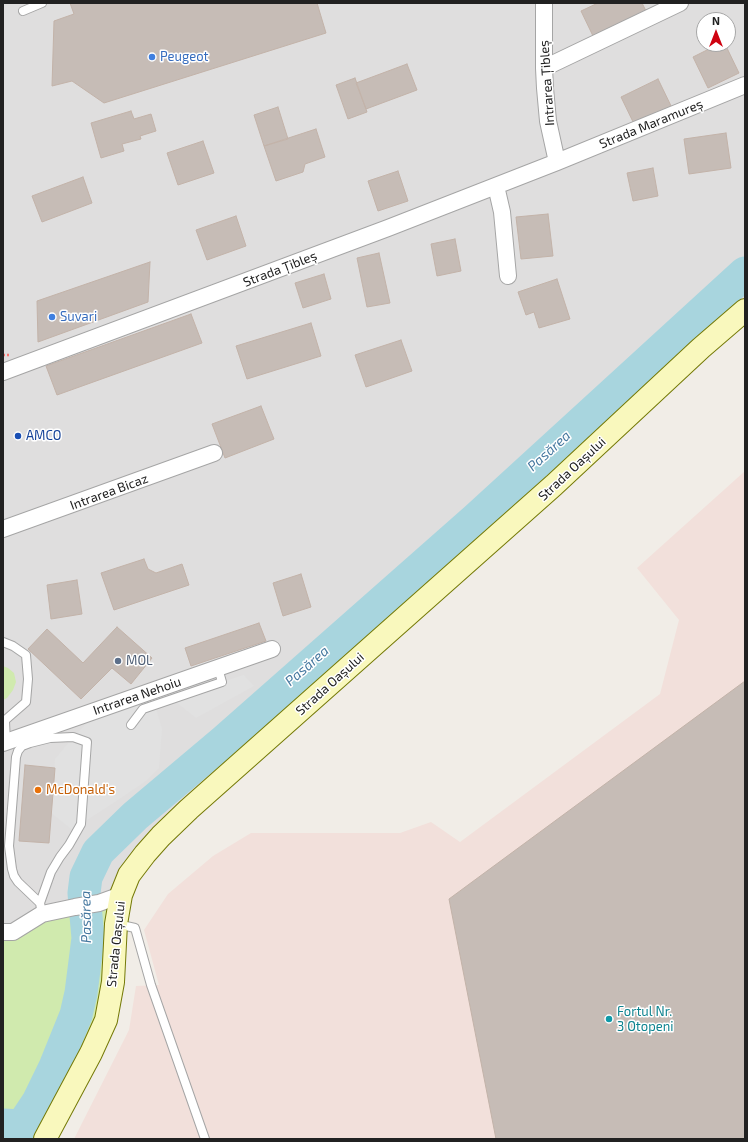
<!DOCTYPE html>
<html>
<head>
<meta charset="utf-8">
<style>
  body { margin:0 }
  #map { position:relative; width:748px; height:1142px; overflow:hidden; background:#f1ede7; font-family:"Exo 2",sans-serif }
  canvas { display:block }
  .frame { position:absolute; inset:0; border:4px solid #212121; pointer-events:none }
  .north { position:absolute; left:696px; top:12px; width:40px; height:40px; box-sizing:border-box; background:#fff; border:1px solid #a6a6a6; border-radius:50%; rotate:0deg; font-size:11px; font-weight:700; line-height:16px; text-align:center; color:#212121 }
  .north::after { content:''; display:block; margin:auto; width:14px; height:18px; background:#cf0210; clip-path:polygon(50% 0,100% 100%,50% 72%,0 100%) }
</style>
</head>
<body>
<div id="map">
<canvas width="748" height="1142"></canvas>
<div class="frame"></div>
<div class="north">N</div>
</div>
<script>
const context = document.querySelector('canvas').getContext('2d');
context.lineJoin = 'round';
function fillPath(path, color) { context.fillStyle = color; context.fill(path, 'evenodd'); }
const shape = rows => new Path2D(rows.map(r => 'M' + r).join(''));
function stroke(path, color, width, dash) { context.strokeStyle = color; context.lineWidth = width; context.lineCap = dash ? 'butt' : 'round'; context.setLineDash(dash || []); context.stroke(path); }
function write(font, color, halo, rows, align = 'center') {
  context.font = font + ' "Exo 2",sans-serif'; context.lineWidth = 3; context.setLineDash([]); context.textBaseline = 'middle'; context.strokeStyle = halo; context.fillStyle = color; for (const [text, x, y, turn = 0] of rows) {
    context.save(); context.translate(x, y); context.rotate((+turn || 0) * Math.PI / 180); context.textAlign = isNaN(turn) ? turn : align; if (halo) context.strokeText(text, 0, 0); context.fillText(text, 0, 0); context.restore();
  }
}
const residential = shape([
  [3,3,745,3,745,313,189,809,121,895,3,932],
  [704,20,728,20,728,44,704,44]
]);
const military = shape([
  [745,471,745,1139,74,1139,129,1030,136,986,159,985,144,930,168,894,213,856,251,833,400,833,431,822,460,842,660,694,679,620,637,568]
]);
const grass = shape([
  [3,666,8,668,14,673,16,682,13,690,7,698,3,700],
  [121,895,113,982,45,1139,3,1139,3,932]
]);
const parking = shape([
  [244,675,254,686,196,718,172,699],
  [153,698,162,729,159,768,146,781,112,804,81,824,76,833,51,813,55,759,73,737,88,722]
]);
const river = shape([
  [3,1125,22,1126,38,1102,55,1067,76,1015,81,993,88,938,84,893,86,877,98,852,135,816,224,741,476,519,745,273]
]);
const building = shape([
  [70,3,317,3,326,33,104,103,72,81,52,86,54,21,74,14,70,3],
  [598,3,642,3,646,11,593,36,581,11,598,3],
  [719,44,725,44,739,73,708,88,693,57,719,44],
  [407,64,417,90,366,109,356,83,407,64],
  [355,78,367,112,348,119,336,85,355,78],
  [658,79,673,110,636,128,621,97,658,79],
  [278,107,288,139,264,146,254,115,278,107],
  [131,111,134,119,151,114,156,131,140,136,141,139,122,144,124,151,101,158,91,123,131,111],
  [316,129,325,157,305,164,303,172,276,181,264,146,316,129],
  [726,133,731,168,689,174,684,139,726,133],
  [203,141,214,173,178,185,167,153,203,141],
  [653,168,658,196,633,201,627,173,653,168],
  [398,171,408,201,378,211,368,181,398,171],
  [83,177,92,203,42,222,32,196,83,177],
  [548,214,553,256,521,259,516,217,548,214],
  [236,216,246,246,207,260,196,230,236,216],
  [455,239,461,271,437,276,431,244,455,239],
  [379,253,390,303,367,307,357,258,379,253],
  [150,262,148,302,38,342,37,301,150,262],
  [324,274,331,299,303,308,295,283,324,274],
  [557,279,570,319,539,328,534,312,526,315,518,292,557,279],
  [191,314,202,343,57,395,46,366,191,314],
  [311,323,321,356,247,379,236,346,311,323],
  [401,340,412,371,366,387,355,355,401,340],
  [261,406,274,439,225,458,212,424,261,406],
  [144,559,148,569,156,573,182,564,189,585,114,610,101,573,144,559],
  [301,574,311,607,283,616,273,583,301,574],
  [77,580,82,614,51,619,47,585,77,580],
  [259,623,266,641,191,666,185,648,259,623],
  [117,627,152,658,131,684,112,668,81,699,28,649,47,629,83,663,117,627],
  [745,681,745,1139,496,1139,449,899,745,681],
  [25,765,55,768,49,843,19,841,25,765]
]);
const lane = shape([
  [23,11,42,3],
  [3,642,13,646,26,655,28,679,26,702,3,722],
  [5,722,6,742],
  [131,725,143,709,222,682,218,668],
  [40,903,18,882,14,876,12,869,9,846,16,757,18,751,22,746,30,743,50,738,73,737,87,742,81,824,69,845,60,857,51,872,40,903,42,914],
  [117,924,135,928,151,985,205,1139]
]);
const street = shape([
  [544,3,544,68,545,88,548,121,557,162],
  [544,68,680,3],
  [496,186,502,212,508,276],
  [3,372,388,228,557,162,745,85],
  [3,529,214,453],
  [3,743,272,649],
  [3,932,13,932,42,914,75,907,99,903,121,895]
]);
const secondary = shape([
  [45,1139,91,1053,106,1020,113,982,116,924,121,895,129,875,145,854,161,836,189,809,554,485,701,348,745,310]
]);
const pathBridge = shape([
  [3,355,11,355]
]);
const markers = [
  [152,57,4,"#3f7fe0"],
  [52,317,4,"#3f7fe0"],
  [18,436,4,"#1a4fb4"],
  [118,661,4,"#5c6f8a"],
  [38,790,4,"#e8710a"],
  [609,1019,4,"#0f9aa8"]
];
const shopNames = [
  ["Peugeot",160,57],
  ["Suvari",60,317]
];
const streetNames = [
  ["Intrarea Țibleș",547,83,-94],
  ["Strada Maramureș",651,124,-22],
  ["Strada Țibleș",280,269,-21],
  ["Strada Oașului",572,469,-43],
  ["Intrarea Bicaz",109,492,-20],
  ["Strada Oașului",330,684,-42],
  ["Intrarea Nehoiu",137,696,-19],
  ["Strada Oașului",116,944,-84]
];
const transitNames = [
  ["AMCO",26,436]
];
const serviceNames = [
  ["MOL",126,661]
];
const foodNames = [
  ["McDonald's",46,790]
];
const cultureNames = [
  ["Fortul Nr.",617,1012],
  ["3 Otopeni",617,1027]
];
const waterNames = [
  ["Pasărea",549,451,-42],
  ["Pasărea",307,666,-41],
  ["Pasărea",86,917,-91]
];
fillPath(residential, '#dfdede');
fillPath(military, '#f2e0db');
fillPath(grass, '#d0eaae');
fillPath(parking, '#e1e1e1');
stroke(river, '#a8d5de', 33);
fillPath(building, '#c6bcb6');
stroke(building, '#c3b3a9', 1);
stroke(lane, '#a5a5a5', 10);
stroke(street, '#a5a5a5', 18);
stroke(secondary, '#747906', 24);
stroke(lane, '#fff', 8);
stroke(street, '#fff', 16);
stroke(secondary, '#f9f8bd', 22);
stroke(pathBridge, '#f97570', 2.5, [2, 2]);
for (const [x, y, r, color] of markers) { const dot = new Path2D(); dot.arc(x, y, r, 0, 2 * Math.PI); context.fillStyle = color; context.fill(dot); stroke(dot, '#fff', 1.5); }
write('13px', '#366cbe', '#fff', shopNames, 'left');
write('13px', '#212121', '#fff', streetNames);
write('13px', '#164399', '#fff', transitNames, 'left');
write('13px', '#4e5e75', '#fff', serviceNames, 'left');
write('13px', '#c56008', '#fff', foodNames, 'left');
write('13px', '#0d838f', '#fff', cultureNames, 'left');
write('italic 14px', '#4779a0', '#fff', waterNames);
</script>
</body>
</html>
